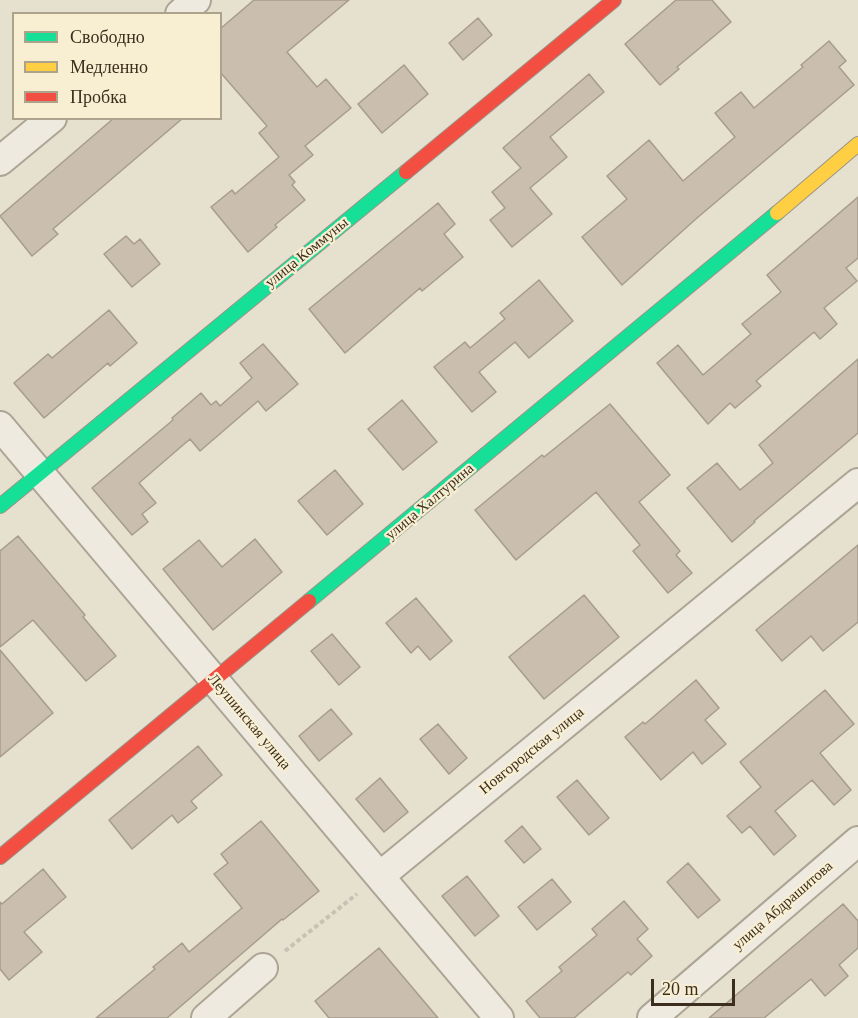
<!DOCTYPE html>
<html>
<head>
<meta charset="utf-8">
<style>
  body { margin:0 }
  #map { position:relative; width:858px; height:1018px; overflow:hidden; background:#e6e0ce; font-family:"Times New Roman",serif }
  canvas { display:block }
  .legend { position:absolute; left:12px; top:12px; width:210px; height:108px; box-sizing:border-box; background:#f8efd3; border:2px solid #ada28b; margin:0; padding:8px 10px; list-style:none; font-size:18px; color:#3c2e1e }
  .legend li { display:flex; align-items:center; gap:12px; height:30px }
  .legend b { width:30px; border:2px solid #ada28b }
  .scale { position:absolute; left:651px; top:979px; width:84px; height:27px; box-sizing:border-box; border:3px solid #3c2e1e; border-top:0; padding-left:8px; font-size:18px; line-height:21px; white-space:nowrap; color:#3c2e1e; -webkit-text-stroke:4px #f8efd3; paint-order:stroke }
</style>
</head>
<body>
<div id="map">
<canvas width="858" height="1018"></canvas>
<ul class="legend">
<li><b style="height:8px;background:#16e098"></b>Свободно</li>
<li><b style="height:8px;background:#ffcf43"></b>Медленно</li>
<li><b style="height:8px;background:#f24e42"></b>Пробка</li>
</ul>
<div class="scale">20 m</div>
</div>
<script>
const context = document.querySelector('canvas').getContext('2d');
context.lineJoin = 'round';
function fillPath(path, color) { context.fillStyle = color; context.fill(path, 'evenodd'); }
const shape = rows => new Path2D(rows.map(r => 'M' + r).join(''));
function stroke(path, color, width, dash) { context.strokeStyle = color; context.lineWidth = width; context.lineCap = dash ? 'butt' : 'round'; context.setLineDash(dash || []); context.stroke(path); }
function write(font, color, halo, rows, align = 'center') {
  context.font = font + ' "Times New Roman",serif'; context.lineWidth = 4.5; context.setLineDash([]); context.textBaseline = 'middle'; context.strokeStyle = halo; context.fillStyle = color; for (const [text, x, y, turn = 0] of rows) {
    context.save(); context.translate(x, y); context.rotate((+turn || 0) * Math.PI / 180); context.textAlign = isNaN(turn) ? turn : align; if (halo) context.strokeText(text, 0, 0); context.fillText(text, 0, 0); context.restore();
  }
}
const building = shape([
  [254,0,349,0,287,52,317,87,326,79,351,108,305,146,313,155,289,175,295,182,292,185,305,200,275,225,277,227,248,252,211,207,232,190,235,194,279,157,259,133,267,126,220,72,220,29,254,0],
  [676,0,712,0,731,22,677,67,679,69,660,85,625,44,676,0],
  [478,18,492,35,463,60,449,43,478,18],
  [829,41,846,61,839,67,854,85,697,218,622,285,582,237,627,199,607,176,649,140,683,181,735,137,715,113,741,92,754,108,803,67,801,65,829,41],
  [404,65,428,94,382,133,358,104,404,65],
  [589,74,604,92,550,137,567,157,530,188,552,214,512,247,490,220,505,208,492,192,521,168,503,148,589,74],
  [114,118,183,118,53,229,58,234,32,256,0,216,114,118],
  [858,197,858,258,846,268,857,281,824,308,837,324,820,339,814,332,756,381,761,386,735,408,730,403,708,424,657,363,678,345,703,375,751,334,742,324,781,292,767,275,858,197],
  [438,203,455,224,444,234,463,257,422,291,420,288,345,353,309,309,438,203],
  [126,236,134,244,140,239,160,264,132,287,104,254,126,236],
  [539,280,573,321,529,358,515,342,479,372,496,392,472,412,434,367,465,342,470,348,505,319,500,313,539,280],
  [109,310,137,343,110,366,108,363,44,418,14,383,48,354,52,358,109,310],
  [263,344,298,384,266,411,258,401,200,451,190,439,139,483,156,503,142,514,148,522,132,535,92,488,173,420,172,418,201,393,211,405,216,401,220,406,252,378,240,363,263,344],
  [858,359,858,433,754,521,755,522,732,542,687,488,717,463,740,490,773,463,759,445,858,359],
  [402,400,437,442,403,470,368,429,402,400],
  [610,404,670,475,639,502,680,551,676,555,692,573,668,593,633,551,640,545,596,492,516,560,475,510,542,455,544,457,610,404],
  [335,470,363,504,327,535,298,501,335,470],
  [18,536,85,615,83,617,116,656,86,681,33,620,0,647,0,551,18,536],
  [255,539,282,572,213,630,163,569,199,540,222,567,255,539],
  [858,545,858,622,823,651,811,636,782,661,756,630,858,545],
  [584,595,619,637,544,699,509,657,584,595],
  [416,598,452,641,430,660,418,646,411,653,386,623,416,598],
  [332,634,360,667,339,685,311,651,332,634],
  [0,650,53,713,0,757,0,650],
  [696,680,719,708,705,720,726,744,702,764,693,752,661,780,625,737,643,722,645,724,696,680],
  [825,690,854,724,820,753,851,790,834,805,812,780,775,811,796,836,774,855,750,826,742,833,727,816,761,787,740,762,825,690],
  [331,709,352,734,319,761,299,736,331,709],
  [438,724,467,758,449,774,420,739,438,724],
  [198,746,222,775,191,801,197,808,178,823,172,815,132,849,109,820,198,746],
  [380,778,408,812,384,832,356,799,380,778],
  [577,780,609,818,589,835,557,797,577,780],
  [261,821,319,891,283,920,282,919,167,1018,96,1018,155,969,153,967,182,943,189,952,242,908,214,874,228,863,221,854,261,821],
  [522,826,541,849,524,863,505,841,522,826],
  [688,863,720,900,698,918,667,882,688,863],
  [43,869,66,897,24,932,42,952,9,980,0,969,0,902,2,904,43,869],
  [467,876,499,916,475,936,442,896,467,876],
  [552,879,571,902,537,930,518,907,552,879],
  [624,901,648,929,637,939,652,956,631,975,628,972,574,1018,540,1018,526,1001,562,971,559,967,597,935,592,929,624,901],
  [843,904,858,921,858,948,839,965,848,976,825,996,811,979,764,1018,709,1018,843,904],
  [379,948,438,1018,329,1018,315,1001,379,948]
]);
const path = shape([
  [285,951,357,894]
]);
const street = shape([
  [180,14,196,0],
  [0,161,52,118],
  [0,426,499,1018],
  [380,876,858,483],
  [206,1018,263,968],
  [652,1018,858,841]
]);
const fast = shape([
  [0,506,406,172],
  [309,601,777,213]
]);
const slow = shape([
  [777,213,858,144]
]);
const jam = shape([
  [406,172,614,0],
  [0,857,309,601]
]);
const streetNames = [
  ["улица Коммуны",307,253,-39],
  ["улица Халтурина",430,502,-40],
  ["Леушинская улица",249,722,50],
  ["Новгородская улица",532,751,-39],
  ["улица Абдрашитова",783,906,-41]
];
fillPath(building, '#cabeaf');
stroke(building, '#a79c8d', 1.5);
stroke(street, '#aca596', 32);
stroke(fast, '#9b9487', 16);
stroke(slow, '#9b9487', 16);
stroke(jam, '#9b9487', 16);
stroke(path, '#c7c1b6', 4, [4.5, 3]);
stroke(street, '#eeeae0', 28);
stroke(fast, '#16e098', 14);
stroke(slow, '#ffcf43', 14);
stroke(jam, '#f24e42', 14);
write('15px', '#3c2e1e', '#f8efd3', streetNames);
</script>
</body>
</html>
